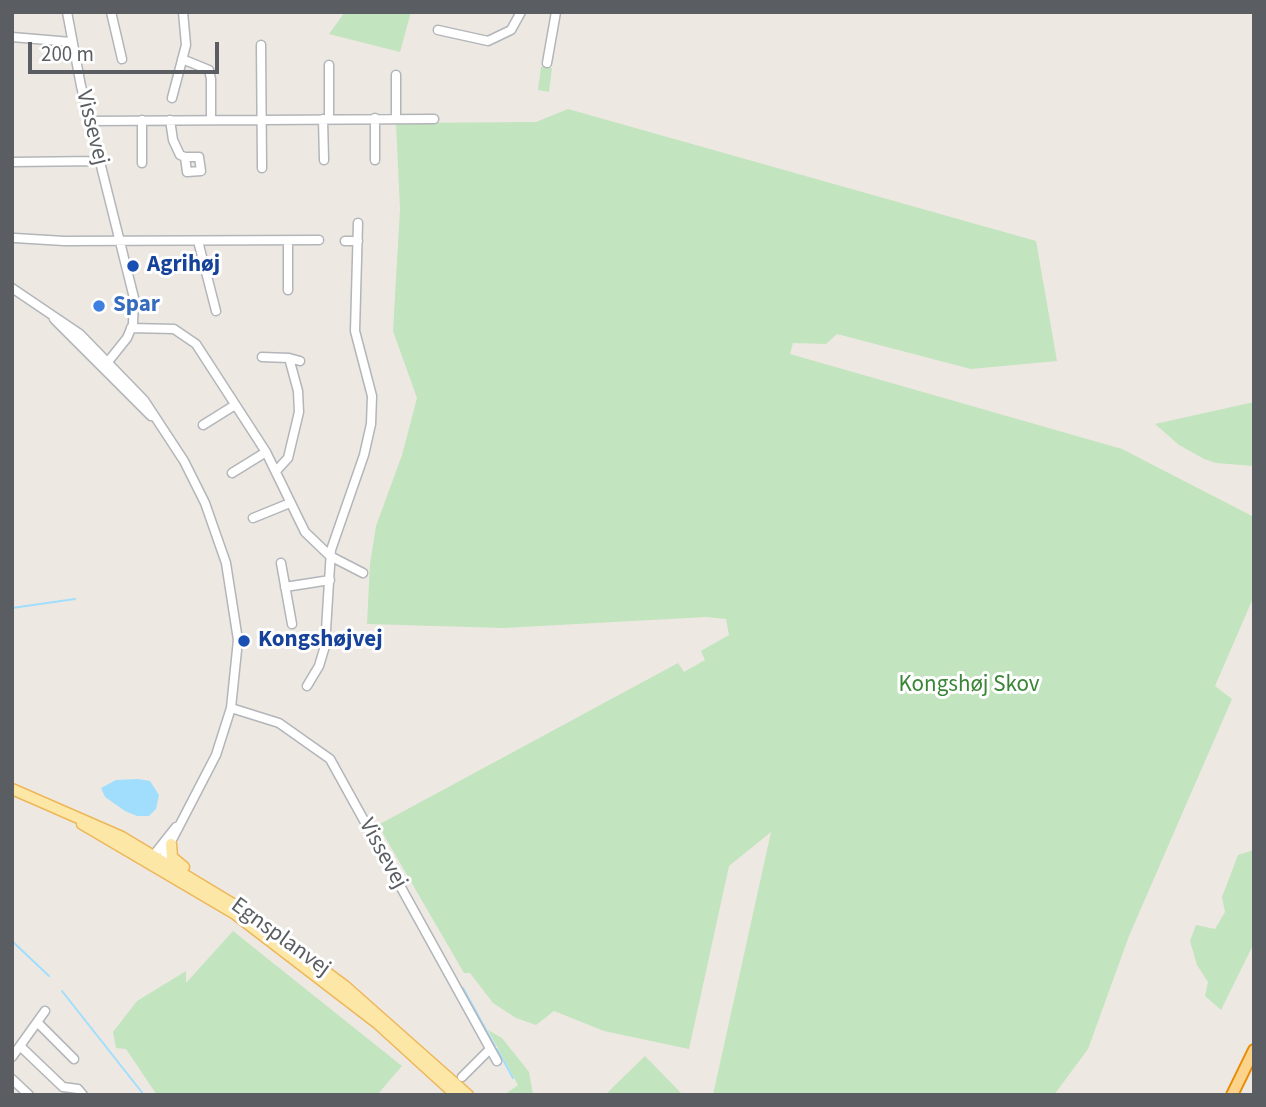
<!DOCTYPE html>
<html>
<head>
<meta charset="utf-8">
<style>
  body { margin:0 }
  #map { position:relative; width:1266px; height:1107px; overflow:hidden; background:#ede9e2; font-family:"Source Sans 3",sans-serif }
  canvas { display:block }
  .frame { position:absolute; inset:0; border:14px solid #5a5e62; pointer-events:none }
  .scale { position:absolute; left:28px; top:42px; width:191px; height:32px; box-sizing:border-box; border:4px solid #5a5e62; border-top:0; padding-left:9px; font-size:21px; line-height:24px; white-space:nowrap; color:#5a5e62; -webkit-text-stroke:5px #fff; paint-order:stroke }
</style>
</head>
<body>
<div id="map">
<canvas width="1266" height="1107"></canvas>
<div class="frame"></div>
<div class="scale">200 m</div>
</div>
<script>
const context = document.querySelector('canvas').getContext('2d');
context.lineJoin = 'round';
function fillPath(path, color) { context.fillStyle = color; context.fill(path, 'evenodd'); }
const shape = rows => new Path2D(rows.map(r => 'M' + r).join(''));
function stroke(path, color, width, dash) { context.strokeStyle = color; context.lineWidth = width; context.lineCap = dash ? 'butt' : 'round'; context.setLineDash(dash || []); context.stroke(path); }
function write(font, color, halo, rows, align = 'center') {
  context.font = font + ' "Source Sans 3",sans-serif'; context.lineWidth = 6; context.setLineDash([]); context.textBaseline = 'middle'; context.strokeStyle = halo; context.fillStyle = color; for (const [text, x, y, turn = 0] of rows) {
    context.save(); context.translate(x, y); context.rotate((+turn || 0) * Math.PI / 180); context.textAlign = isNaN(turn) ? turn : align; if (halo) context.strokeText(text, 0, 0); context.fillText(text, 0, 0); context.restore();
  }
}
const green = shape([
  [345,12,411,12,400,52,329,34],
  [541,67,552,68,549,92,538,90],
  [568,109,1036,241,1057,361,971,369,837,334,826,344,793,343,790,354,1122,449,1254,517,1254,596,1215,686,1232,699,1129,936,1088,1049,1054,1095,713,1095,771,832,729,866,689,1049,604,1031,554,1011,536,1025,516,1018,493,1003,470,973,464,973,378,825,678,663,684,672,705,660,701,651,729,635,726,619,706,617,504,628,367,624,370,564,376,526,402,455,417,398,393,331,400,209,396,123,536,122],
  [1254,402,1254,466,1216,463,1204,459,1179,445,1155,424],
  [1254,850,1254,943,1221,1010,1205,996,1208,982,1197,965,1190,941,1196,925,1215,929,1225,912,1222,897,1238,855],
  [233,931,402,1066,377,1095,157,1095,126,1049,116,1048,113,1032,137,1001,186,971,186,983],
  [488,1030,502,1038,529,1072,533,1095,504,1095,518,1085],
  [645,1056,683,1095,605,1095]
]);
const water = shape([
  [138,779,150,781,159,795,156,809,149,816,137,816,125,811,105,797,101,788,116,780]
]);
const stream = shape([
  [12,608,75,599],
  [12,941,49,976],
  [463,988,495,1046],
  [62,991,144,1095],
  [497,1049,513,1078]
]);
const minor = shape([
  [67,12,81,86,134,298,133,324,127,338,103,368],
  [111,12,122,59],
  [438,30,488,41,511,30,521,12],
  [12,37,71,42],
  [261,45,262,168],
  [182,59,209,70,211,79,211,120],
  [547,63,556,12],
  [329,65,329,119],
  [172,98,186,45,183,12],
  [375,118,375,160],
  [396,118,396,75],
  [323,119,324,160],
  [142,120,142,163],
  [170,120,173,140,180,155,185,157,187,172,201,171,199,157,185,157],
  [89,121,434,119],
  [12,162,99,161],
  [15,238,64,241,319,240],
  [198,241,216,311],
  [345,241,358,241],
  [12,288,80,334,144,400,184,461,205,503,226,563,238,640,231,708,216,755,160,863],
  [288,290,288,241],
  [54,319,151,416],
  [131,328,174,329,196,344,266,452,305,532,330,556,363,573],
  [262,357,289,358,298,391,299,412,288,458,276,471],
  [289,358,300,361],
  [203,425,235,405],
  [232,473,266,452],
  [253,518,290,503],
  [281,563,292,624],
  [285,587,330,580],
  [307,686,319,666,325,646,331,550,364,455,371,424,372,396,355,331,358,223],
  [231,708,279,723,330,759,497,1061],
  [149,861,176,827],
  [37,1022,74,1059],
  [20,1046,63,1087,78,1089,83,1095],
  [12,1057,45,1011],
  [462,1077,490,1049],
  [12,1079,29,1095]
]);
const major = shape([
  [12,789,122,837,238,907,345,986,468,1095],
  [82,824,235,914,377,1023,456,1095],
  [171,844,172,857,184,867]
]);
const highway = shape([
  [1232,1095,1254,1050]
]);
const markers = [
  [133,266,7,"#1a4fb4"],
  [99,306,7,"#3f7fe0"],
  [244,641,7,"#1a4fb4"]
];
const streetNames = [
  ["Vissevej",91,128,76],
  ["Vissevej",382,854,61],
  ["Egnsplanvej",280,938,36]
];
const transitNames = [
  ["Agrihøj",147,266],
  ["Kongshøjvej",258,641]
];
const shopNames = [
  ["Spar",113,306]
];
const parkNames = [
  ["Kongshøj Skov",969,686]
];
fillPath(green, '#c2e4be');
fillPath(water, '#a1defd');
stroke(stream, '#a1defd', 2);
stroke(minor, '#b2b5b9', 11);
stroke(major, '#eeb659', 13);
stroke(highway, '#ea8c04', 14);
stroke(minor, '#fff', 8);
stroke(major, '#fde7a6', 10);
stroke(highway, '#fbd38b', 10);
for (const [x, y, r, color] of markers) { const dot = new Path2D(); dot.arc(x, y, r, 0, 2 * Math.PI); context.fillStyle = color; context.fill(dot); stroke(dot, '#fff', 2.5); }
write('23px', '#5a5e62', '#fff', streetNames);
write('bold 23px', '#164399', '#fff', transitNames, 'left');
write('bold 23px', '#366cbe', '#fff', shopNames, 'left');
write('23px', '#3a8536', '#fff', parkNames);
</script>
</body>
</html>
